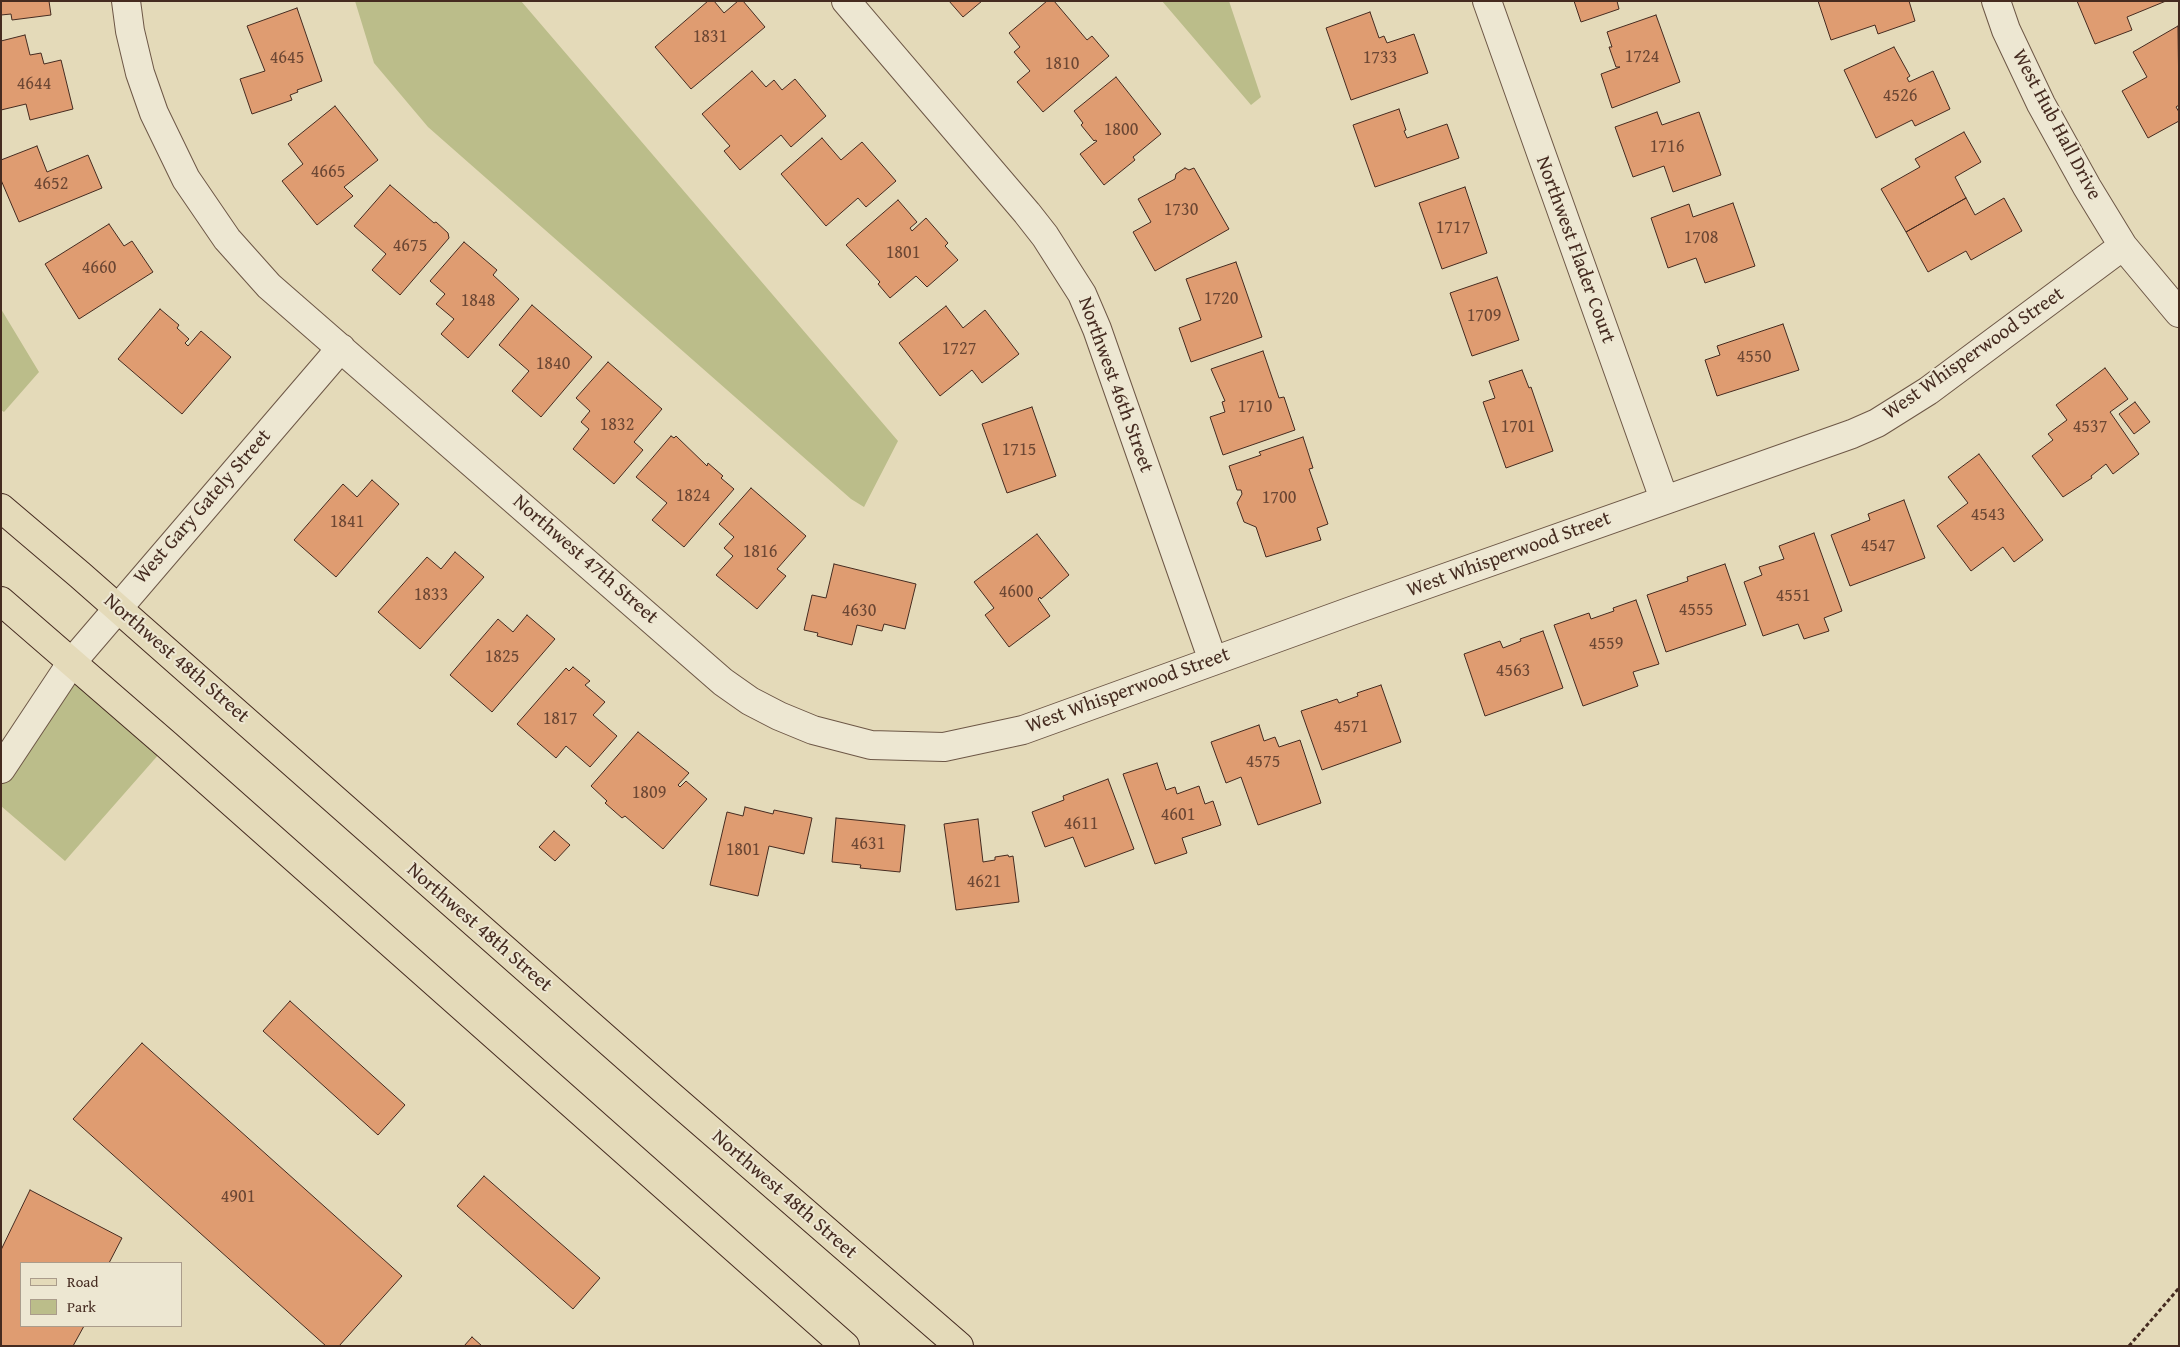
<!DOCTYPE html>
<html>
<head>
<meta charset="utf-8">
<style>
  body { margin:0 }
  #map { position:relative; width:2180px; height:1347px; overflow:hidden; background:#e4dab9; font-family:"Gentium Book Plus",serif }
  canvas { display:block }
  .frame { position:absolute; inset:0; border:2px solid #452b20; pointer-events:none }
  .legend { position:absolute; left:20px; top:1262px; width:162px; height:65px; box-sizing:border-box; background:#ede7d2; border:1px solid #aa9c8b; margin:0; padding:6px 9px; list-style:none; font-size:15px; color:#452b20 }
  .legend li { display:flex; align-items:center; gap:10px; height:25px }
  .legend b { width:25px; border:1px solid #aa9c8b }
</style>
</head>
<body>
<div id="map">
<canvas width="2180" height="1347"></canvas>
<div class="frame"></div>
<ul class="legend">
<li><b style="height:6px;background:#e4dab9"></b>Road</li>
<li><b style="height:14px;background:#bbbd8a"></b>Park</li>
</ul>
</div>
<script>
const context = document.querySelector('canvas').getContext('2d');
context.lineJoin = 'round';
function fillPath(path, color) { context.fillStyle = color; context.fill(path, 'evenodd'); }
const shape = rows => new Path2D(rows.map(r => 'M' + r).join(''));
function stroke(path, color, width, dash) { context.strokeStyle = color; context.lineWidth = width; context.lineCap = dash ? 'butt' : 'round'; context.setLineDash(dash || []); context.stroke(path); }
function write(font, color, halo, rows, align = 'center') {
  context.font = font + ' "Gentium Book Plus",serif'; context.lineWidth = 4; context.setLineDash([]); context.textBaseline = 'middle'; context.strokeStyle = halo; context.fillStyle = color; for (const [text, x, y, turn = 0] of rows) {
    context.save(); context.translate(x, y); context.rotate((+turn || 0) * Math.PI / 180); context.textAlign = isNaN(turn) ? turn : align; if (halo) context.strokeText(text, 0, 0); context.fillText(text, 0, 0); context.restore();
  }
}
const green = shape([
  [355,1,521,1,898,441,864,507,851,499,428,127,374,63],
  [1162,1,1229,1,1261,97,1251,105],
  [1,309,39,372,4,412,1,410],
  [72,662,167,745,65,861,1,806,1,769]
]);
const building = shape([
  [1,1,49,1,51,15,12,20,11,14,1,15,1,1],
  [708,1,714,1,724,13,738,1,743,1,765,27,691,89,655,47,708,1],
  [949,1,982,1,963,17,949,1],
  [1047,1,1054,1,1087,40,1092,36,1109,56,1043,112,1017,82,1030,71,1014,52,1020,47,1009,33,1047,1],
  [1574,1,1617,1,1619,9,1581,22,1574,1],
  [1818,1,1909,1,1915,21,1878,34,1875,25,1831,40,1818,1],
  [2077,1,2166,1,2127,17,2132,30,2095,44,2077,1],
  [297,8,322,81,297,90,298,92,290,95,292,100,252,114,240,79,265,71,247,26,297,8],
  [1370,12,1379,38,1384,36,1387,43,1414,34,1428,73,1351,100,1326,28,1370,12],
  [1656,15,1680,82,1612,108,1601,74,1620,67,1616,67,1609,47,1612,47,1607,32,1656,15],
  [2178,26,2179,105,2176,107,2179,112,2179,121,2148,138,2122,91,2147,77,2133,52,2178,26],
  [25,35,30,55,41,53,44,64,61,60,73,109,30,120,26,104,1,110,1,41,25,35],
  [1894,47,1910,76,1907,78,1909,82,1933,71,1950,109,1915,126,1912,120,1876,138,1844,70,1894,47],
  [752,71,766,87,774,80,782,90,795,79,826,116,791,147,781,135,740,170,724,151,730,146,702,114,752,71],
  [1116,77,1161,134,1133,157,1135,160,1104,185,1080,154,1097,141,1095,140,1094,141,1081,125,1083,123,1074,111,1116,77],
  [335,106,378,160,344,187,353,196,317,225,282,181,303,164,288,144,335,106],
  [1399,109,1406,130,1404,131,1407,138,1447,124,1459,158,1375,187,1353,125,1399,109],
  [1657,112,1662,125,1699,112,1721,175,1673,192,1664,166,1633,177,1615,127,1657,112],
  [1964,132,1981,162,1955,177,1966,198,1906,232,1881,189,1920,167,1915,159,1964,132],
  [822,138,841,160,862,142,896,181,866,207,858,198,826,226,781,174,822,138],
  [37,146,47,172,88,155,102,188,19,222,1,180,1,160,37,146],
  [1185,168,1189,170,1194,168,1229,229,1155,271,1133,232,1151,222,1138,199,1175,179,1176,174,1185,168],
  [390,185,434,223,436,222,448,233,449,238,400,295,372,270,386,254,354,226,390,185],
  [1465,187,1487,253,1442,269,1419,203,1465,187],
  [1966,198,1975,215,2004,198,2022,231,1971,260,1966,251,1928,272,1906,232,1966,198],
  [898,200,917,222,910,228,912,231,926,218,948,243,945,246,958,260,927,287,916,276,890,298,878,284,880,282,846,245,898,200],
  [1733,203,1755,266,1705,283,1696,258,1668,268,1651,218,1689,204,1693,217,1733,203],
  [109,224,124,246,132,241,153,272,79,319,45,264,109,224],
  [464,242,497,270,493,275,519,299,468,358,441,334,454,319,436,304,445,294,430,281,464,242],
  [1236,262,1262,337,1191,362,1179,328,1201,320,1186,279,1236,262],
  [1497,277,1519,340,1472,356,1450,293,1497,277],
  [532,305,592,357,541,417,512,391,529,371,499,345,532,305],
  [946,306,963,328,985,310,1019,354,982,383,972,370,940,396,899,343,946,306],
  [160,309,179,325,177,328,189,339,185,343,188,346,201,331,231,357,182,414,118,359,160,309],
  [1783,324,1799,370,1717,396,1705,360,1720,355,1717,346,1783,324],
  [1263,351,1279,398,1284,397,1295,430,1223,455,1210,417,1225,412,1222,402,1225,401,1211,369,1263,351],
  [608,362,662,409,634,442,643,450,614,484,573,449,589,429,581,422,590,411,576,398,608,362],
  [2105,368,2128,399,2110,412,2139,454,2113,474,2106,464,2091,476,2092,478,2063,497,2032,456,2053,440,2048,434,2067,420,2056,405,2105,368],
  [1522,370,1529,388,1531,387,1553,451,1506,468,1483,402,1495,398,1489,381,1522,370],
  [2135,402,2150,422,2134,434,2119,414,2135,402],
  [1032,407,1056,476,1007,493,982,424,1032,407],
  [671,436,674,438,676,436,707,466,708,463,723,476,721,478,734,489,684,547,652,520,667,503,636,477,671,436],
  [1303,437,1313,468,1309,469,1328,524,1317,528,1321,540,1266,557,1256,527,1244,522,1237,503,1242,494,1241,490,1237,490,1229,466,1261,455,1259,452,1303,437],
  [1979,454,2043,540,2014,562,2003,547,1971,571,1937,526,1968,503,1948,477,1979,454],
  [372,480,399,504,336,577,294,540,343,484,357,497,372,480],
  [751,488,806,536,777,569,786,576,757,609,716,575,733,556,724,548,734,537,719,524,751,488],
  [1904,500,1925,558,1850,586,1831,535,1870,520,1868,514,1904,500],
  [1814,533,1842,611,1824,618,1829,631,1804,639,1798,624,1763,636,1744,582,1762,575,1759,567,1784,559,1779,546,1814,533],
  [1037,534,1069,575,1041,599,1040,597,1038,599,1050,616,1009,647,985,615,994,608,974,582,1037,534],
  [455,552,484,577,420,649,378,612,427,557,441,569,455,552],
  [834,564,916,584,905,629,884,624,882,631,857,625,852,645,817,636,818,633,804,630,812,595,826,598,834,564],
  [1725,564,1746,625,1666,652,1647,595,1688,581,1687,577,1725,564],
  [1636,600,1659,664,1633,672,1638,686,1583,706,1554,625,1589,613,1591,619,1614,611,1613,608,1636,600],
  [527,615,555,639,492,712,450,675,498,619,513,632,527,615],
  [1543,631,1563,688,1485,716,1464,654,1500,641,1503,648,1521,641,1520,639,1543,631],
  [573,667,590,681,585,685,605,702,593,715,617,736,590,767,566,746,556,758,517,724,566,668,569,671,573,667],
  [1381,685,1401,742,1322,770,1301,711,1337,699,1339,703,1358,696,1357,693,1381,685],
  [1259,725,1264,741,1275,737,1279,747,1300,740,1321,803,1258,825,1241,777,1226,783,1211,742,1259,725],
  [638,732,689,773,678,785,680,787,686,781,707,799,663,849,625,816,622,818,605,803,607,801,591,786,638,732],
  [1157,763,1166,790,1175,787,1177,794,1199,786,1205,804,1213,801,1221,825,1182,838,1187,853,1155,864,1123,774,1157,763],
  [1108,779,1134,849,1085,867,1073,837,1045,847,1032,812,1064,800,1063,796,1108,779],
  [745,807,773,814,774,810,812,818,804,854,769,846,758,896,710,885,727,812,743,816,745,807],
  [836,818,905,825,900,872,860,868,861,865,832,862,836,818],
  [978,819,983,862,995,860,995,857,1008,855,1009,857,1013,856,1019,902,956,910,944,824,978,819],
  [554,831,570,845,555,861,539,847,554,831],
  [290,1001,405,1105,378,1135,263,1031,290,1001],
  [142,1043,402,1276,339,1346,326,1346,73,1119,142,1043],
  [484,1176,600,1278,573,1309,457,1206,484,1176],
  [30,1190,122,1238,109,1263,21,1263,21,1326,84,1326,73,1346,1,1346,1,1250,30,1190],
  [472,1337,482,1346,464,1346,472,1337]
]);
const path = shape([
  [2129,1346,2179,1288]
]);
const minor = shape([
  [126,1,130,31,140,73,154,113,186,179,227,239,269,286,723,682,750,701,779,716,813,730,871,745,944,747,1023,730,1354,610,1852,434,1877,423,1928,391,2123,246],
  [846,1,1027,213,1045,236,1082,294,1097,329,1213,661],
  [1487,1,1664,499],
  [1996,1,2006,30,2041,104,2087,187,2123,246,2179,313],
  [1,769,72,662,341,348]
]);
const major = shape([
  [1,508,80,575,664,1090,959,1346],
  [1,601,167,745,845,1346]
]);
const numberNames = [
  ["1831",710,37],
  ["1724",1642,57],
  ["4645",287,58],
  ["1733",1380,58],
  ["1810",1062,64],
  ["4644",34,84],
  ["4526",1900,96],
  ["1800",1121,130],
  ["1716",1667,147],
  ["4665",328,172],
  ["4652",51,184],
  ["1730",1181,210],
  ["1717",1453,228],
  ["1708",1701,238],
  ["4675",410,246],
  ["1801",903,253],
  ["4660",99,268],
  ["1720",1221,299],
  ["1848",478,301],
  ["1709",1484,316],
  ["1727",959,349],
  ["4550",1754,357],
  ["1840",553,364],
  ["1710",1255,407],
  ["1832",617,425],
  ["1701",1518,427],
  ["4537",2090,427],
  ["1715",1019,450],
  ["1824",693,496],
  ["1700",1279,498],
  ["4543",1988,515],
  ["1841",347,522],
  ["4547",1878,546],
  ["1816",760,552],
  ["4600",1016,592],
  ["1833",431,595],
  ["4551",1793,596],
  ["4555",1696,610],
  ["4630",859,611],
  ["4559",1606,644],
  ["1825",502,657],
  ["4563",1513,671],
  ["1817",560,719],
  ["4571",1351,727],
  ["4575",1263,762],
  ["1809",649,793],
  ["4601",1178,815],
  ["4611",1081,824],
  ["4631",868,844],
  ["1801",743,850],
  ["4621",984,882],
  ["4901",238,1197]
];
const streetNames = [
  ["West Hub Hall Drive",2056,125,62],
  ["Northwest Flader Court",1575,250,70],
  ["West Whisperwood Street",1974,354,-35],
  ["Northwest 46th Street",1115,385,70],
  ["West Gary Gately Street",203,507,-49],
  ["West Whisperwood Street",1509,555,-20],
  ["Northwest 47th Street",585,560,41],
  ["Northwest 48th Street",176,659,41],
  ["West Whisperwood Street",1128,691,-20],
  ["Northwest 48th Street",479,928,41],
  ["Northwest 48th Street",784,1195,41]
];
fillPath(green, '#bbbd8a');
fillPath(building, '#df9c71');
stroke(building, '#452b20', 1);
stroke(minor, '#6d5746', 30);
stroke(major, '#452b20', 30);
stroke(path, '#452b20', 3, [4, 2.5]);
stroke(minor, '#ede7d2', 28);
stroke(major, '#e4dab9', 28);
write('18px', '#6c4734', null, numberNames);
write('20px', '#452b20', '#ede7d2', streetNames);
</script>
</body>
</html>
